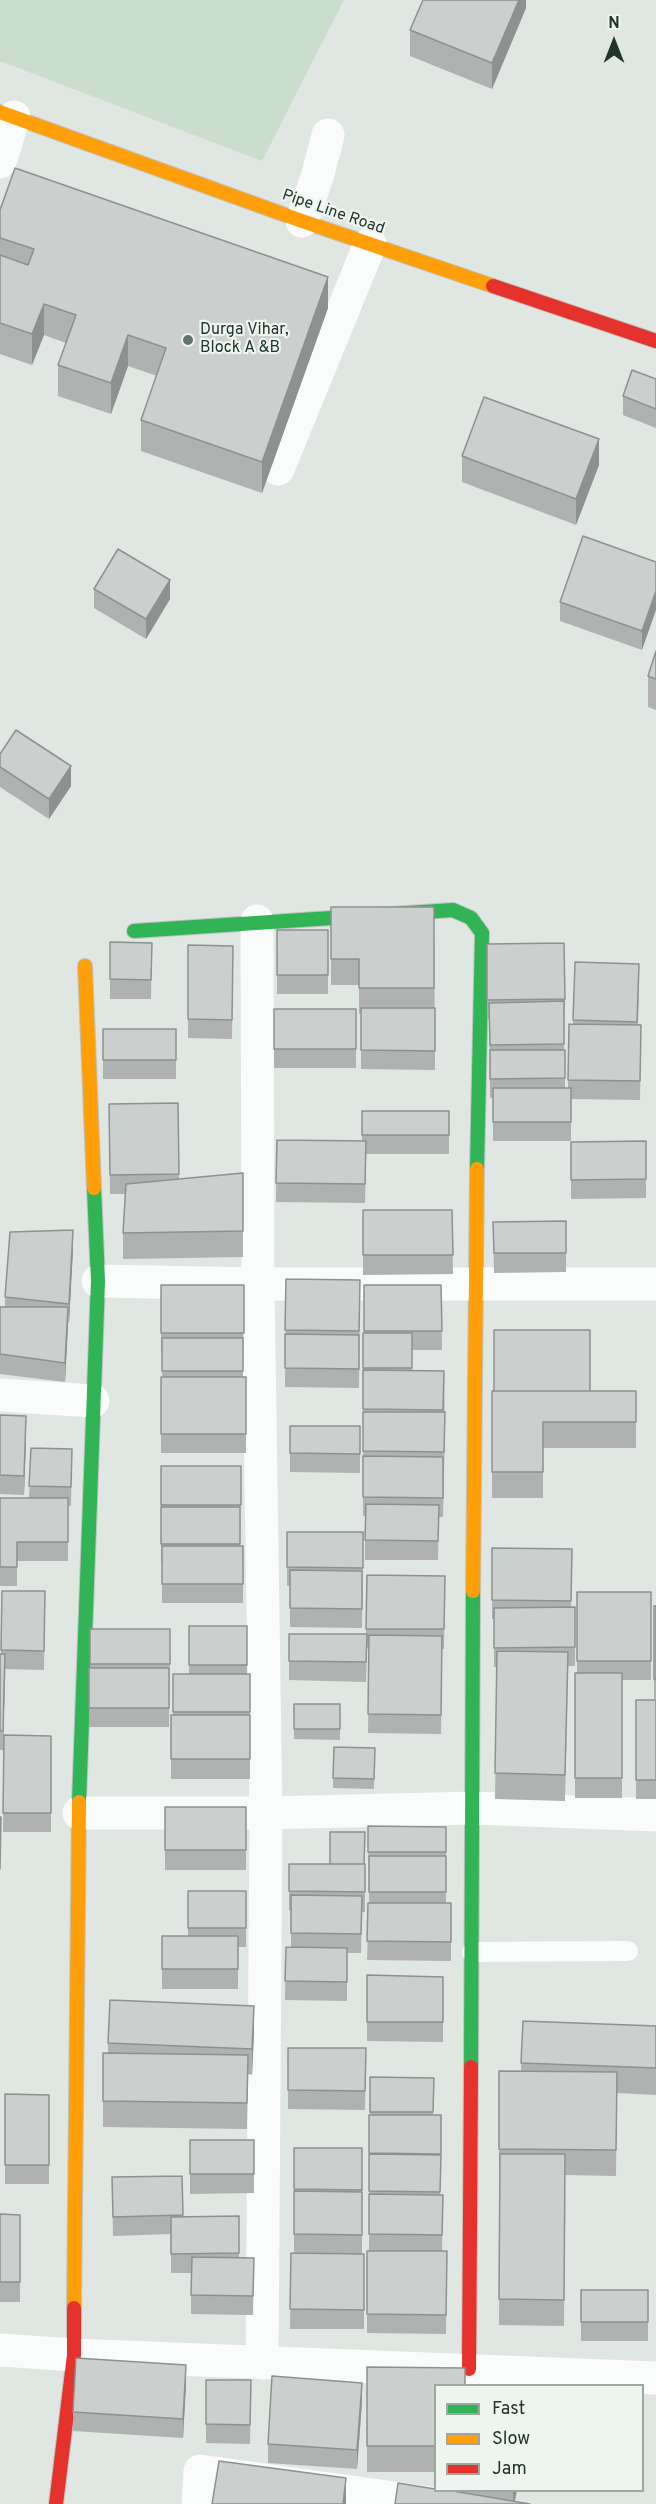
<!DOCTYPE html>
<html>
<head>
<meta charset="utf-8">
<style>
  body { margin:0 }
  #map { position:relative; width:656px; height:2504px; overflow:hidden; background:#e0e6e2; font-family:Overpass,sans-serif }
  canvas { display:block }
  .legend { position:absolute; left:434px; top:2384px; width:210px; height:108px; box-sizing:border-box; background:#eef5f0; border:2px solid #9ca8a2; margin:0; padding:8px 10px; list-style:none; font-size:18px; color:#22352c }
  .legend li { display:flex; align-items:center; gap:12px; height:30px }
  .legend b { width:30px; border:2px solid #9ca8a2 }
  .north { position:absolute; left:584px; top:12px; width:60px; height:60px; -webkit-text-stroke:4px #eef5f0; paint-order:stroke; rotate:0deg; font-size:16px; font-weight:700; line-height:24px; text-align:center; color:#22352c }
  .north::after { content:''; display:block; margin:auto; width:21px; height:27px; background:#22352c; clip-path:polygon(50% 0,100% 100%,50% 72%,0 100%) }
</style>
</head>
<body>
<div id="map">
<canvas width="656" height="2504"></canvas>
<ul class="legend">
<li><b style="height:8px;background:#30b455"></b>Fast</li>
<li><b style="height:8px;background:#ff9f0a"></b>Slow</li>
<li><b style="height:8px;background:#e5322d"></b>Jam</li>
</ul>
<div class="north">N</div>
</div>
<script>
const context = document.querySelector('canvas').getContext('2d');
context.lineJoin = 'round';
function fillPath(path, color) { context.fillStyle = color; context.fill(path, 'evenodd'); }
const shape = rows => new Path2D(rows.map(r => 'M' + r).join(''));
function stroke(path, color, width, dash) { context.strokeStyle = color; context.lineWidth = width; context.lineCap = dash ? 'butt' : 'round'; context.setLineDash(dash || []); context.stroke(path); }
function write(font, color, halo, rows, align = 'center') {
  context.font = font + ' Overpass,sans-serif'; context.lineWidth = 4.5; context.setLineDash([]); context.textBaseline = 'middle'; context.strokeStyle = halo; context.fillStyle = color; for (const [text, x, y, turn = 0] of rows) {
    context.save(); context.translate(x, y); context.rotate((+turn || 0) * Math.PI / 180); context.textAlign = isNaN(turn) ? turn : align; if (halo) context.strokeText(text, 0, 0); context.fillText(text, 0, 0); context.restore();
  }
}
const green = shape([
  [0,0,344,0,262,161,0,61]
]);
const lane = shape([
  [472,1952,628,1951]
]);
const street = shape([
  [0,162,14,117],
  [302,221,318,174,328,135],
  [278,469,370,244],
  [257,921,258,1284,266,1813,262,2363],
  [98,1281,258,1284,656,1284],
  [0,1395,93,1401],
  [79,1813,266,1813,473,1808,656,1815],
  [0,2350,74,2355,656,2378],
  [198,2504,200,2471,438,2504]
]);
const fast = shape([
  [134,931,453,910,471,918,482,933,477,1169],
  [79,1802,98,1281,94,1188],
  [471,2067,473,1591]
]);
const slow = shape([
  [0,112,302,221,493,286],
  [85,966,94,1188],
  [473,1591,477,1169],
  [74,2308,79,1802]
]);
const jam = shape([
  [493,286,656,341],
  [469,2369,471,2067],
  [56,2504,74,2355,74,2308]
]);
const wall = shape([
  [526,0,526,8,492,89,410,56,410,30],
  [0,210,328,308,262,493,141,451,141,420,157,376,128,366,111,414,58,396,58,365,66,343,44,335,32,365,0,354],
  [656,379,656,428,623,415,623,396],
  [462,456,599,465,576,525,462,482],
  [656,562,642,650,560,621,560,602],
  [94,589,170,599,146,639,94,608],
  [656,651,656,710,648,707,648,676],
  [0,754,71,786,49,819,0,787],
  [331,907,434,907,435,1070,361,1069,361,1014,359,1014,359,985,331,985],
  [277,930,328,930,328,994,277,994],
  [152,943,151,999,110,999,110,979],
  [487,944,565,999,564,1050,565,1050,565,1088,568,1088,569,1024,573,1024,575,962,639,983,638,1025,641,1025,640,1100,571,1099,571,1141,493,1141,493,1098,490,1098,489,1019,487,1019],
  [188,945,233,946,232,1039,188,1038],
  [274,1009,356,1009,356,1068,274,1068],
  [103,1029,176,1029,176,1079,103,1079],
  [178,1103,179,1179,243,1173,243,1257,123,1259,123,1233,125,1194,110,1194,109,1104],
  [362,1111,449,1111,449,1154,366,1154,365,1203,276,1202,277,1140,362,1141],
  [571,1142,646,1179,646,1198,571,1199],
  [363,1210,452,1210,453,1274,363,1275],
  [566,1221,566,1272,494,1273,493,1222],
  [73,1249,69,1323,68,1323,65,1382,0,1374,0,1307,5,1307,5,1297],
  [286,1279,360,1280,359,1388,285,1387],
  [161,1285,244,1285,243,1377,246,1377,246,1453,161,1453,161,1377,162,1377,162,1353,161,1353],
  [364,1285,441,1285,442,1350,412,1350,412,1371,444,1371,445,1431,443,1517,439,1517,438,1560,365,1560,365,1516,363,1516,363,1333,364,1333],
  [492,1391,636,1391,636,1448,543,1448,543,1498,492,1498],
  [0,1415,26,1435,24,1495,0,1494],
  [290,1426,360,1426,360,1473,290,1472],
  [31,1448,72,1449,71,1506,68,1506,68,1561,17,1561,17,1586,0,1586,0,1498,29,1498],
  [161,1466,241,1466,240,1546,243,1546,243,1603,162,1603,162,1563,161,1563],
  [363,1532,362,1628,290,1627,290,1586,287,1586,287,1567],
  [572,1549,571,1607,575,1647,575,1666,568,1666,565,1801,495,1799,497,1667,494,1667,494,1619,492,1619,492,1600],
  [367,1575,445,1576,444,1649,442,1649,441,1734,368,1733,369,1648,367,1648,366,1682,289,1680,289,1634,366,1634],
  [2,1591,45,1591,44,1670,5,1669,3,1750,0,1750,0,1764,0,1654,1,1654],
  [577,1592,651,1592,651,1680,622,1680,622,1798,575,1798,575,1673,577,1673],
  [654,1606,656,1606,656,1699,654,1699],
  [189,1626,247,1626,247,1674,250,1674,250,1779,171,1779,171,1715,173,1715,173,1674,189,1674],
  [90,1629,170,1629,169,1727,89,1727,89,1668,90,1668],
  [636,1700,656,1700,656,1799,636,1799],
  [294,1704,340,1704,340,1740,294,1739],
  [4,1735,51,1736,51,1832,3,1832],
  [334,1747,375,1748,374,1789,333,1788],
  [165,1807,246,1807,246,1870,165,1870],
  [368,1826,446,1827,446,1903,451,1903,451,1961,367,1960,369,1903],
  [289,1864,365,1864,365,1912,362,1912,361,1953,347,1953,347,2001,285,2000,286,1947,291,1947,291,1910,289,1910],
  [188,1891,246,1891,246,1947,238,1947,238,1989,162,1989,162,1936,188,1936],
  [367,1975,443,1977,443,2042,367,2041],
  [523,2021,656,2026,656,2095,617,2093,616,2176,565,2175,564,2326,499,2325,500,2175,499,2175,499,2071,521,2071],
  [254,2032,252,2075,248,2074,247,2129,103,2127,103,2053,108,2054,108,2043],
  [288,2048,366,2048,365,2110,288,2109],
  [370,2077,434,2078,433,2115,441,2115,440,2195,443,2195,442,2251,447,2251,446,2334,367,2333,367,2251,369,2251],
  [5,2094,49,2095,49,2184,5,2184],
  [190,2140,254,2140,254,2193,190,2194],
  [294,2148,362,2148,362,2254,364,2254,364,2329,290,2329,291,2253,294,2253],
  [182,2176,183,2216,239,2216,239,2258,254,2258,253,2315,191,2314,191,2273,171,2273,171,2234,113,2236,112,2177],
  [0,2214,20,2215,20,2302,0,2302],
  [581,2290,648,2290,648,2341,581,2341],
  [367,2367,435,2385,435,2472,367,2472],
  [206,2380,251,2380,250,2444,206,2443],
  [186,2384,183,2438,73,2431,73,2412],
  [362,2402,357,2469,268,2463,268,2444],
  [462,2490,517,2490,515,2501,462,2493]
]);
const shadedWall = shape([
  [519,0,526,0,526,8,492,89,492,63],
  [328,277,328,308,262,493,262,462],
  [44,304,44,335,32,365,32,334],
  [128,335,128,366,111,414,111,383],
  [599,439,599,465,576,525,576,499],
  [170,580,170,599,146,639,146,619],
  [656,591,656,610,642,650,642,631],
  [71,766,71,786,49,819,49,799],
  [73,1230,73,1249,69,1323,69,1304],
  [68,1307,68,1326,65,1382,65,1363],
  [26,1416,26,1435,24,1495,24,1476],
  [5,1654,5,1673,3,1750,3,1731],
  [254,2006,254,2032,252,2075,252,2049],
  [186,2365,186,2384,183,2438,183,2419],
  [362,2383,362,2402,357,2469,357,2450],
  [346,2478,346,2504,343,2504],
  [513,2490,517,2490,514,2504,513,2504]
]);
const building = shape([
  [423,0,519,0,492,63,410,30,423,0],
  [15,168,328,277,262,462,141,420,166,348,128,335,111,383,58,365,76,315,44,304,32,334,0,323,0,255,28,265,34,249,0,238,0,210,15,168],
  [632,370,656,379,656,409,623,396,632,370],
  [484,397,599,439,576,499,462,456,484,397],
  [583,536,656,562,656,591,642,631,560,602,583,536],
  [118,549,170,580,146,619,94,589,118,549],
  [656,651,656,679,648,676,656,651],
  [16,730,71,766,49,799,0,767,0,754,16,730],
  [331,907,434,907,434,988,359,988,359,959,331,959,331,907],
  [277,930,328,930,328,975,277,975,277,930],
  [110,942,152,943,151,980,110,979,110,942],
  [564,943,565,999,487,1000,487,944,564,943],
  [188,945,233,946,232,1020,188,1019,188,945],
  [575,962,639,964,637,1022,573,1020,575,962],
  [564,1001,564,1044,490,1045,489,1003,564,1001],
  [361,1008,435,1008,435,1051,361,1050,361,1008],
  [274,1009,356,1009,356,1049,274,1049,274,1009],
  [569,1024,641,1025,640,1081,568,1080,569,1024],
  [103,1029,176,1029,176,1060,103,1060,103,1029],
  [490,1050,565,1050,565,1078,490,1079,490,1050],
  [493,1088,571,1088,571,1122,493,1122,493,1088],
  [178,1103,179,1174,110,1175,109,1104,178,1103],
  [362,1111,449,1111,449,1135,362,1135,362,1111],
  [277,1140,366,1141,365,1184,276,1183,277,1140],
  [646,1141,646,1179,571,1180,571,1142,646,1141],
  [243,1173,243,1231,123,1233,126,1184,243,1173],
  [363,1210,452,1210,453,1255,363,1255,363,1210],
  [566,1221,566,1253,494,1253,493,1222,566,1221],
  [73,1230,69,1304,5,1297,10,1232,73,1230],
  [286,1279,360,1280,359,1331,285,1330,286,1279],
  [161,1285,244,1285,244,1333,161,1333,161,1285],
  [364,1285,441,1285,442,1331,364,1331,364,1285],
  [0,1307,68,1307,65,1363,0,1354,0,1307],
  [494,1330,590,1330,590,1391,494,1391,494,1330],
  [363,1333,412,1333,412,1368,363,1368,363,1333],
  [285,1334,359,1335,359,1369,285,1368,285,1334],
  [162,1338,243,1338,243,1371,162,1371,162,1338],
  [363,1370,444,1371,443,1410,363,1409,363,1370],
  [161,1377,246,1377,246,1434,161,1434,161,1377],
  [492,1391,636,1391,636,1422,543,1422,543,1472,492,1472,492,1391],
  [363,1412,445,1412,444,1452,363,1451,363,1412],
  [0,1415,26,1416,24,1476,0,1475,0,1415],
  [290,1426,360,1426,360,1454,290,1453,290,1426],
  [31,1448,72,1449,71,1487,29,1486,31,1448],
  [363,1456,443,1457,443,1498,363,1497,363,1456],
  [161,1466,241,1466,241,1505,161,1505,161,1466],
  [0,1498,68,1498,68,1542,17,1542,17,1567,0,1567,0,1498],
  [366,1504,439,1505,438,1541,365,1540,366,1504],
  [161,1507,240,1507,240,1544,161,1544,161,1507],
  [287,1532,363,1532,363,1568,287,1567,287,1532],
  [162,1546,243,1546,243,1584,162,1584,162,1546],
  [492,1548,572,1549,571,1601,492,1600,492,1548],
  [290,1570,362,1571,362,1609,290,1608,290,1570],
  [367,1575,445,1576,444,1629,366,1629,367,1575],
  [2,1591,45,1591,44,1651,1,1650,2,1591],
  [577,1592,651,1592,651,1661,577,1661,577,1592],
  [654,1606,656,1606,656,1680,654,1679,654,1606],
  [575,1607,575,1647,494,1648,494,1608,575,1607],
  [189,1626,247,1626,247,1665,189,1665,189,1626],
  [90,1629,170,1629,170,1664,90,1664,90,1629],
  [289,1634,367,1634,366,1662,289,1661,289,1634],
  [369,1635,442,1636,441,1715,368,1714,369,1635],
  [497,1651,568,1652,565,1775,495,1773,497,1651],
  [0,1654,5,1654,3,1731,0,1731,0,1654],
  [89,1668,169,1668,169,1708,89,1708,89,1668],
  [575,1673,622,1673,622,1778,575,1778,575,1673],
  [173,1674,250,1674,250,1712,173,1712,173,1674],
  [636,1700,656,1700,656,1780,636,1780,636,1700],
  [294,1704,340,1704,340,1729,294,1729,294,1704],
  [171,1715,250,1715,250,1759,171,1759,171,1715],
  [4,1735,51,1736,51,1813,3,1813,4,1735],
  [334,1747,375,1748,374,1779,333,1778,334,1747],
  [165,1807,246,1807,246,1850,165,1850,165,1807],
  [0,1817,1,1817,0,1869,0,1817],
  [368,1826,446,1827,446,1852,368,1852,368,1826],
  [330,1832,365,1832,364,1864,330,1864,330,1832],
  [369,1856,446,1856,446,1892,369,1892,369,1856],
  [289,1864,365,1864,365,1892,289,1891,289,1864],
  [188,1891,246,1891,246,1928,188,1928,188,1891],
  [291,1895,362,1896,361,1934,291,1933,291,1895],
  [368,1903,451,1903,451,1942,367,1941,368,1903],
  [162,1936,238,1936,238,1969,162,1969,162,1936],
  [286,1947,347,1948,347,1982,285,1981,286,1947],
  [367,1975,443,1977,443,2022,367,2022,367,1975],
  [110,2000,254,2006,252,2049,108,2043,110,2000],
  [523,2021,656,2026,656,2068,521,2063,523,2021],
  [288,2048,366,2048,365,2091,288,2090,288,2048],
  [103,2053,248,2055,247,2103,103,2101,103,2053],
  [499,2071,617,2072,616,2150,499,2149,499,2071],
  [370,2077,434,2078,433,2112,370,2112,370,2077],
  [5,2094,49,2095,49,2165,5,2165,5,2094],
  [369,2115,441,2115,441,2154,369,2153,369,2115],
  [190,2140,254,2140,254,2174,190,2174,190,2140],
  [294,2148,362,2148,362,2190,294,2189,294,2148],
  [369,2154,441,2155,440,2192,369,2191,369,2154],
  [500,2154,565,2154,564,2300,499,2299,500,2154],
  [182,2176,183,2215,113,2217,112,2177,182,2176],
  [294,2191,362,2192,362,2235,294,2234,294,2191],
  [369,2194,443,2195,442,2235,369,2234,369,2194],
  [0,2214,20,2215,20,2282,0,2282,0,2214],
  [239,2216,239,2253,171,2254,171,2217,239,2216],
  [367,2251,447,2251,446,2315,367,2314,367,2251],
  [291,2253,364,2254,364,2310,290,2309,291,2253],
  [192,2257,254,2258,253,2296,191,2295,192,2257],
  [581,2290,648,2290,648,2322,581,2322,581,2290],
  [76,2358,186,2365,183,2419,73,2412,76,2358],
  [367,2367,465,2368,465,2385,435,2385,435,2446,367,2446,367,2367],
  [272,2376,362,2383,357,2450,268,2444,272,2376],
  [206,2380,251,2380,250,2425,206,2424,206,2380],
  [219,2461,346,2478,343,2504,212,2504,219,2461],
  [398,2483,435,2489,435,2490,447,2490,530,2504,395,2504,398,2483]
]);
const markers = [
  [188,340,6,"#64736c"]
];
const streetNames = [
  ["Pipe Line Road",333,213,19]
];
const poiNames = [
  ["Durga Vihar,",200,331],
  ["Block A &B",200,349]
];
fillPath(green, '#cbddcd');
stroke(fast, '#bdc5c0', 16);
stroke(slow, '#bdc5c0', 16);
stroke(jam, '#bdc5c0', 16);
stroke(lane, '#fafbfb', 20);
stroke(street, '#fafbfb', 33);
stroke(fast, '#30b455', 14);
stroke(slow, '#ff9f0a', 14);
stroke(jam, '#e5322d', 14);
fillPath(wall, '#afb2b0');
fillPath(shadedWall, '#8e9190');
fillPath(building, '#cbcfcd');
stroke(building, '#8e9190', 1.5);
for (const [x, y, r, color] of markers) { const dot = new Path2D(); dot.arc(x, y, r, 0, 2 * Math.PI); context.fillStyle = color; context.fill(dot); stroke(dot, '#eef5f0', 2); }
write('16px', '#22352c', '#eef5f0', streetNames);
write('16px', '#22352c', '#eef5f0', poiNames, 'left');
</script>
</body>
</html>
